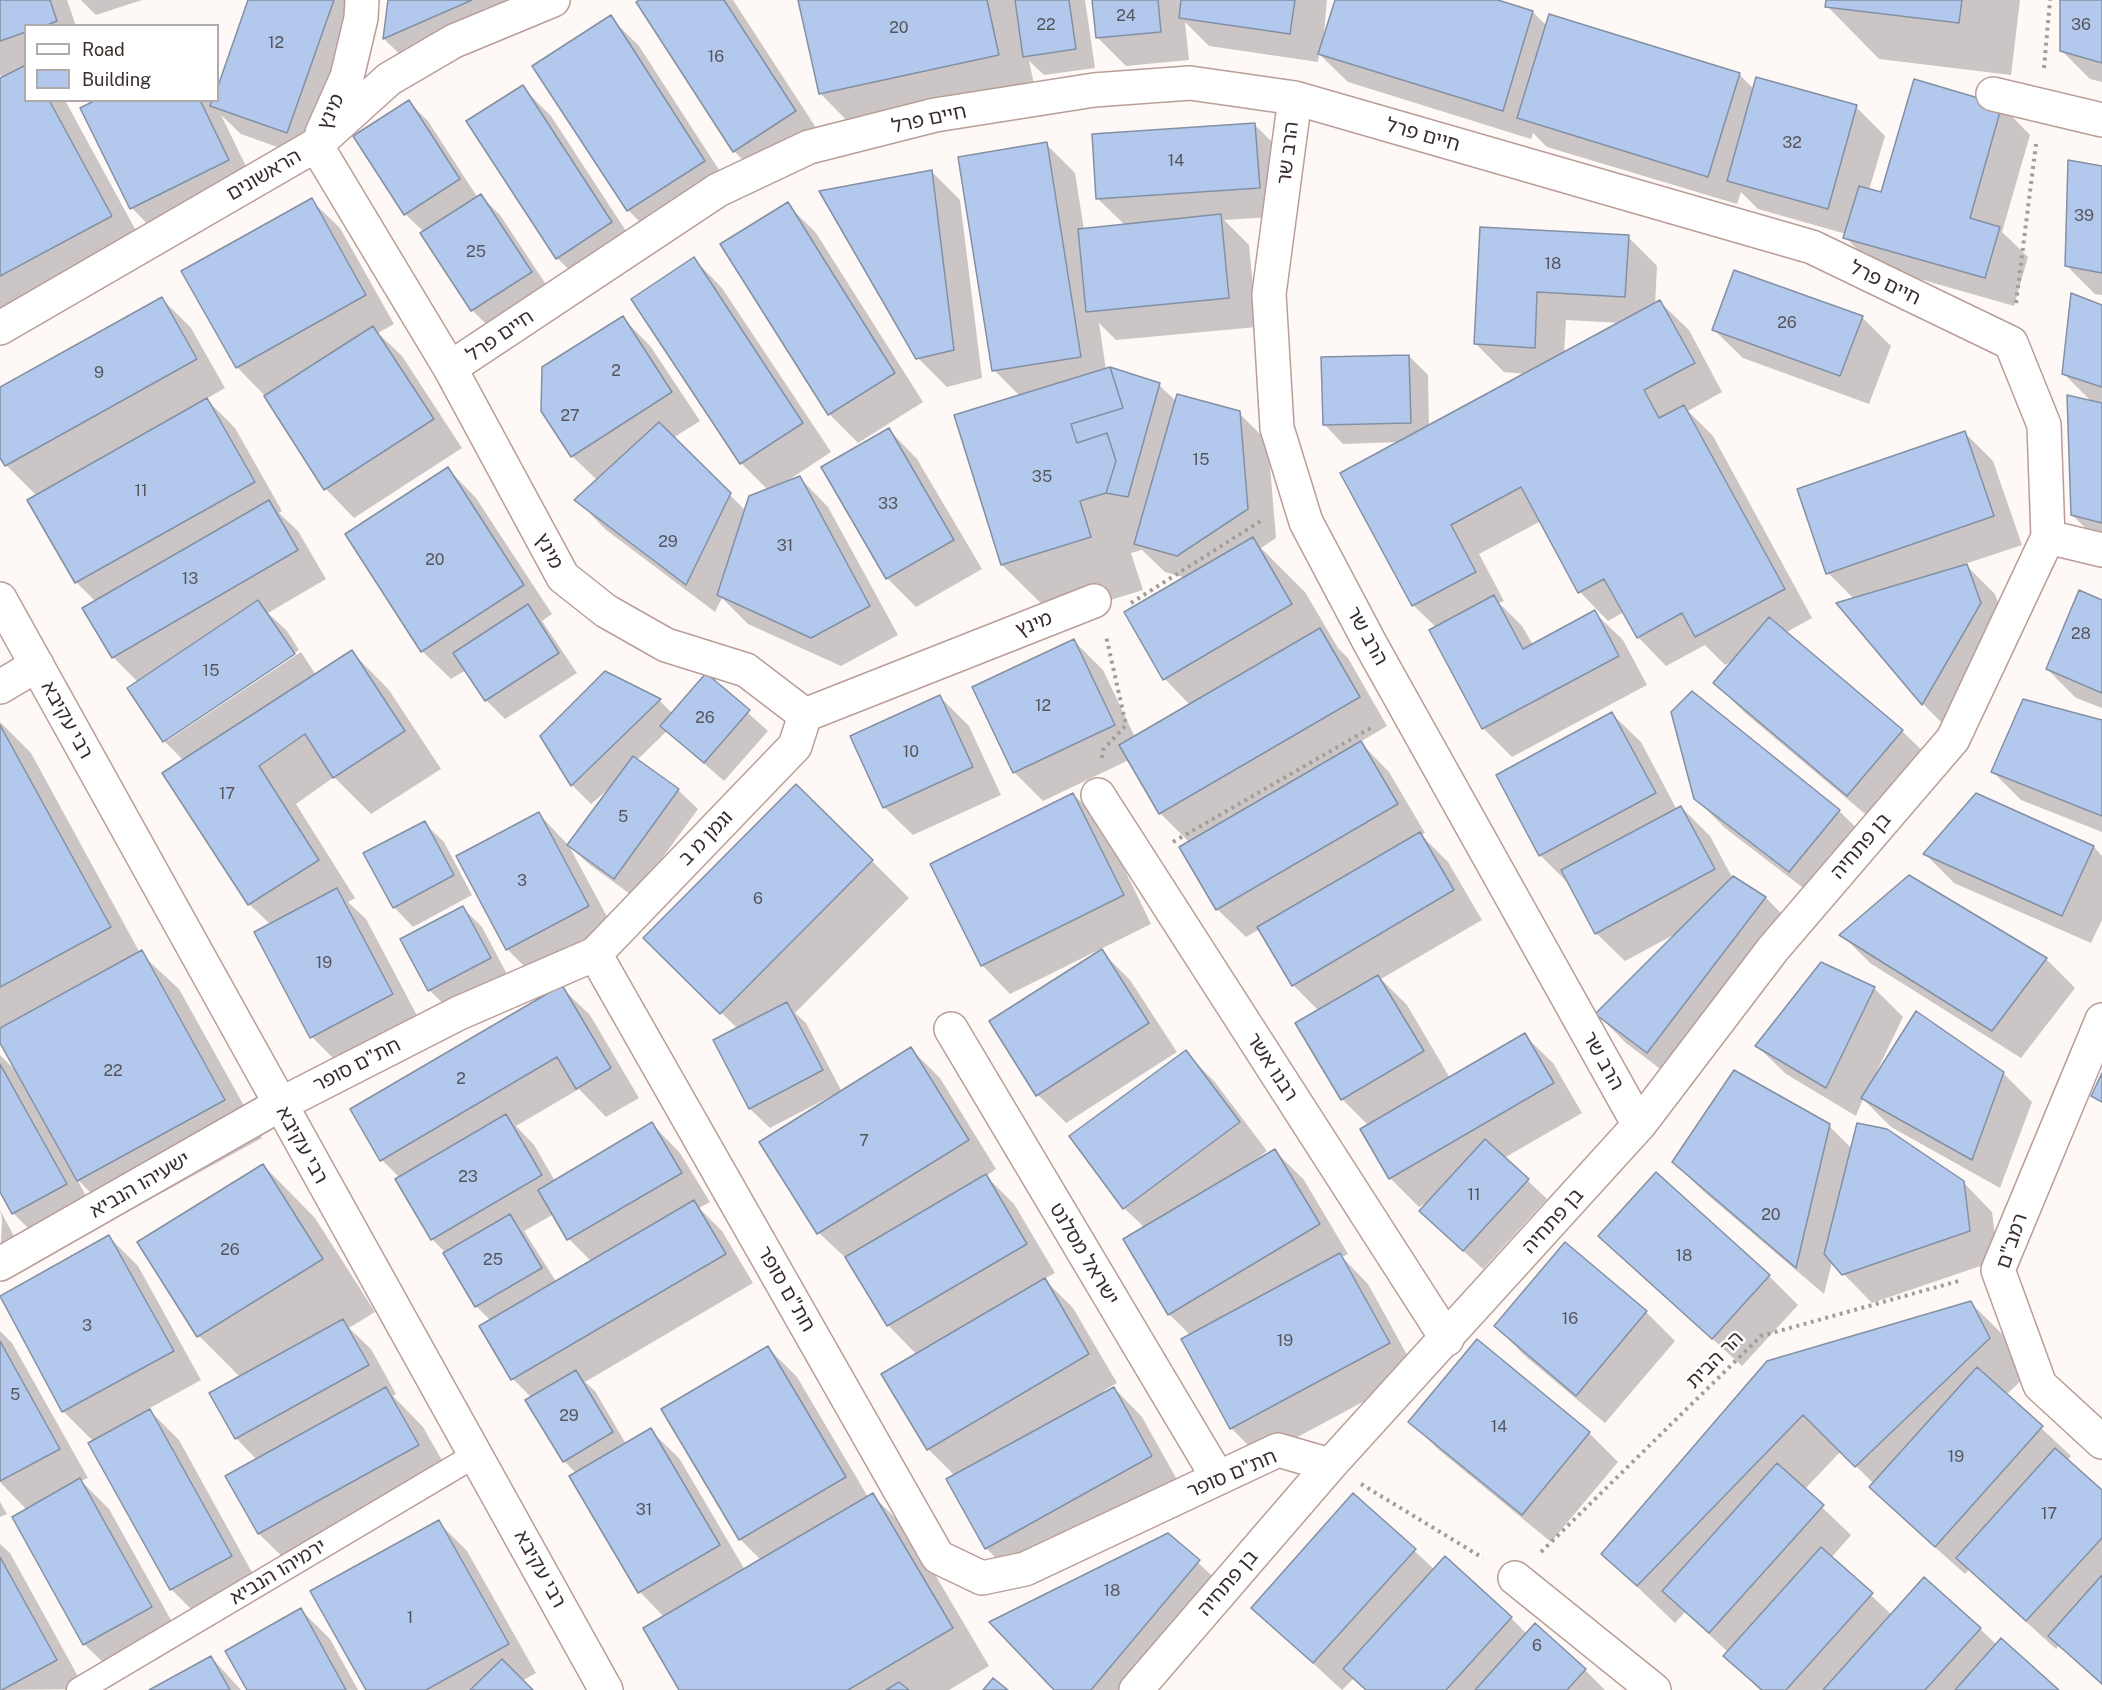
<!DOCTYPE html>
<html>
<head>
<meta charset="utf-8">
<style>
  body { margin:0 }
  #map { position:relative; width:2102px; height:1690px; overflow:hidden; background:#fef8f7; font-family:"Public Sans",sans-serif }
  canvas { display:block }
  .legend { position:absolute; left:24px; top:24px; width:195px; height:78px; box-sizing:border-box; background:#fff; border:2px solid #b0abaa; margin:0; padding:8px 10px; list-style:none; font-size:18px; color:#392e2b }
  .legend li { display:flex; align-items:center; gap:12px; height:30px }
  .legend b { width:30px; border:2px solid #b0abaa }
</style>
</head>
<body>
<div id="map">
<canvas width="2102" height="1690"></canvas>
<ul class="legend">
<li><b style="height:8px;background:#fff"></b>Road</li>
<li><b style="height:16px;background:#b2c9ed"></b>Building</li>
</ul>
</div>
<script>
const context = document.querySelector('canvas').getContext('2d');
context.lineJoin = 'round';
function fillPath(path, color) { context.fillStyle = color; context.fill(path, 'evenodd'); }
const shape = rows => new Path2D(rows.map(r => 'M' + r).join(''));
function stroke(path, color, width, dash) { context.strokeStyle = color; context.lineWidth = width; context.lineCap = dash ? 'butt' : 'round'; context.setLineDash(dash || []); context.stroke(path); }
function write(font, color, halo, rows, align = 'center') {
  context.font = font + ' "Public Sans","Noto Sans Hebrew",sans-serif'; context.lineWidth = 5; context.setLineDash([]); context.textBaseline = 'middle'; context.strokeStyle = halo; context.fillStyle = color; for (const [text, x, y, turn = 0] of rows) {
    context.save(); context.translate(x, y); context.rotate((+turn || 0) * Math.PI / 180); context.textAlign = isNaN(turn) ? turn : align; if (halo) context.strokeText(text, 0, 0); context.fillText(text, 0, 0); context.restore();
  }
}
const shadow = shape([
  [0,0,67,0,76,26,26,26,26,100,66,102,148,253,0,334,0,80,3,78,0,75],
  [81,0,142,0,96,15],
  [250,0,347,0,366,19,316,161,241,134,221,115,257,189,160,237,132,208,99,100,218,100,218,90],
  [390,0,560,0,413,67,384,39],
  [642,0,733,0,824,140,763,180,734,151],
  [800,0,1085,0,1095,68,1044,75,1029,61,1036,93,857,131,820,93],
  [1094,0,1327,0,1323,43,1336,0,1493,0,1533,12,1547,26,1739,74,1754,89,1856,107,1885,136,1869,190,1882,194,2002,106,2030,135,2002,232,2028,257,2014,306,1874,266,1845,237,1846,234,1758,209,1741,192,1737,204,1547,147,1533,133,1531,139,1348,82,1319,54,1318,62,1209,46,1185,22,1189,60,1126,66,1097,37],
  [1828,0,2020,0,2011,75,1879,59,1827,6],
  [2061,0,2102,0,2102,82,2090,79,2061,50],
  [610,17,639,46,732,190,657,239,628,210],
  [522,87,551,116,639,251,586,286,557,258],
  [409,102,428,121,478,198,481,196,500,215,551,292,492,330,472,310,424,232,405,214],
  [1254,124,1283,153,1288,216,1224,220,1249,245,1257,327,1116,340,1099,323,1106,370,1159,385,1177,402,1239,413,1268,442,1276,538,1261,548,1305,592,1338,648,1348,658,1387,726,1360,742,1389,772,1425,833,1421,835,1448,862,1482,920,1381,979,1407,1005,1450,1078,1524,1035,1553,1063,1582,1113,1504,1158,1547,1199,1483,1269,1440,1230,1429,1201,1419,1207,1390,1178,1369,1126,1342,1099,1319,1011,1293,985,1260,929,1246,937,1217,909,1190,843,1160,813,1129,760,1043,801,1014,772,1074,641,1103,670,1135,737,1190,705,1165,679,1186,578,1165,572,1142,550,1131,553,1143,590,1055,617,1002,565,1020,396,994,370,1046,144,1075,173,1084,230,1125,225,1098,199],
  [2102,168,2102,295,2095,294,2066,265],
  [931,171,960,200,982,378,947,387,918,358],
  [311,200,340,228,394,324,378,333,402,356,462,448,354,518,326,489,266,397,237,367],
  [787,204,816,233,923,402,858,443,829,414],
  [1482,229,1628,237,1657,266,1655,305,1660,302,1689,330,1722,392,1688,411,1713,436,1812,618,1785,633,1902,731,1931,759,1877,824,1744,712,1715,683,1734,660,1725,665,1705,645,1666,666,1638,637,1624,612,1608,621,1580,592,1541,521,1479,554,1504,601,1499,603,1522,626,1533,645,1594,612,1623,640,1647,685,1512,757,1483,728,1437,628,1413,605,1400,442,1343,444,1324,424,1409,356,1428,375,1429,426,1527,374,1504,372,1476,344],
  [1566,320,1620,323,1564,354],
  [694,259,722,288,831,452,784,483,800,478,828,507,898,635,841,666,748,624,722,598,715,612,605,529,577,500,598,481,572,456,623,318,651,347,700,421,673,438,746,511,768,490,741,463],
  [162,299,191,328,225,388,206,399,235,428,282,511,279,513,298,531,326,579,268,613,287,631,299,650,168,737,168,740,301,652,316,675,352,652,389,690,441,769,371,814,334,777,296,804,355,898,348,902,366,919,421,1023,340,1065,312,1037,271,925,249,904,184,761,164,741,138,682,113,657,84,608,96,602,76,582,37,496,6,465,0,455,0,389],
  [2102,307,2102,544,2072,515,2093,403,2063,373],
  [1862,317,1891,346,1869,404,1743,358,1714,330],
  [889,430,917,459,982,569,916,607,887,578],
  [1964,432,1993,461,2022,545,1965,564,1995,594,2009,633,1951,732,1923,704,1838,604,1854,599,1828,573],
  [448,469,476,498,552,614,542,621,577,673,505,719,486,700,466,670,451,679,422,651],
  [2102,601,2102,708,2076,698,2047,669],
  [605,673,660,701,673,714,706,675,768,731,724,781,667,731,637,760,678,790,698,809,634,897,589,864,569,846,617,935,536,978,507,949,539,814,569,846,613,785,591,804,572,785],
  [1693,693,1839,811,1868,839,1819,900,1725,828,1696,799],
  [940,697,969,726,1001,795,913,835,884,807],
  [1612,714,1641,742,1677,810,1681,807,1710,836,1732,877,1766,898,1794,926,1676,1081,1626,1043,1597,1014,1677,933,1625,961,1596,933,1569,884,1540,855,1498,775],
  [2102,721,2102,832,2021,800,1993,772],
  [0,722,31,753,140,953,179,989,262,1138,116,1218,77,1179,95,1213,42,1242,13,1213,0,1189,0,1055,17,1072,2,1044,0,1045],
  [1073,794,1102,823,1151,924,1010,994,982,965],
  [1977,795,2094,847,2102,856,2102,920,2091,943,1954,883,1925,854],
  [424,823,444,842,472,895,413,927,394,907],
  [872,861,909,898,795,1013,806,1023,842,1092,911,1049,940,1078,996,1169,986,1176,1014,1204,1055,1273,1044,1279,1073,1308,1117,1383,1103,1391,1105,1393,1114,1388,1142,1417,1180,1485,1015,1577,986,1548,955,1476,928,1449,917,1355,888,1325,849,1261,819,1233,761,1142,836,1096,835,1094,770,1128,750,1109,715,1041,738,1029,645,938],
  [1909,877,2046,959,2075,988,2021,1058,1870,963,1842,935],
  [463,908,482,927,509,978,449,1009,429,990],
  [1101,951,1130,980,1177,1052,1066,1123,1038,1095],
  [561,987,590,1015,639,1098,606,1117,579,1089,516,1126,534,1145,555,1181,652,1124,680,1153,710,1202,699,1208,722,1231,753,1283,585,1382,595,1391,626,1444,650,1430,679,1458,745,1570,761,1560,740,1539,768,1348,797,1377,868,1497,872,1495,910,1532,989,1666,949,1690,681,1690,664,1617,640,1592,571,1476,576,1473,564,1461,532,1398,513,1379,491,1321,476,1306,446,1253,432,1239,400,1178,382,1160],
  [554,1214,569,1239,592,1262,557,1283,524,1231],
  [1874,988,1903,1017,1875,1075,2003,1073,2032,1102,2000,1188,1891,1127,1863,1099,1856,1116,1786,1074,1757,1046],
  [1185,1052,1214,1081,1267,1151,1255,1160,1256,1162,1275,1151,1304,1180,1348,1254,1342,1257,1368,1284,1417,1373,1260,1457,1231,1428,1190,1335,1169,1314,1145,1228,1124,1208],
  [1829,1126,1852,1149,1963,1182,1992,1212,1998,1260,1872,1303,1832,1262,1824,1294,1703,1191,1674,1162],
  [263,1165,315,1218,375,1312,349,1328,371,1349,396,1394,393,1396,423,1427,455,1483,297,1571,259,1534,227,1476,257,1460,236,1438,240,1377,199,1336,140,1242],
  [0,1210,22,1251,0,1263,2,1219],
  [1600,1236,1769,1276,1798,1305,1742,1366],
  [109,1237,138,1266,201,1380,148,1409,179,1440,259,1585,200,1618,171,1589,94,1442,63,1411,0,1298],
  [1565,1244,1646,1312,1675,1341,1605,1423,1524,1355,1496,1326],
  [1971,1303,2008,1340,2026,1376,2006,1395,2071,1456,2067,1461,2102,1492,2102,1685,2059,1645,2056,1649,1969,1570,1965,1574,1900,1516,1871,1487,1874,1484,1841,1451,1804,1490,1851,1535,1831,1558,1892,1615,1980,1629,1997,1645,2057,1690,1760,1690,1725,1656,1728,1652,1685,1612,1675,1623,1603,1554,1768,1362],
  [0,1331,12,1343,88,1478,81,1481,109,1509,180,1636,113,1672,84,1644,27,1510,0,1482],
  [1410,1421,1589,1433,1618,1462,1551,1542,1439,1450],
  [1354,1495,1435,1570,1511,1618,1527,1634,1585,1670,1605,1690,1366,1690,1354,1678,1342,1690,1253,1608],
  [0,1502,7,1514,0,1517],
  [438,1522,467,1551,536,1673,522,1681,531,1690,368,1690],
  [1167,1535,1228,1590,1144,1690,1056,1690],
  [0,1544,10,1553,85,1689,0,1690],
  [301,1610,330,1639,358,1690,248,1690],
  [211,1657,241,1690,152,1690]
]);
const building = shape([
  [0,0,50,0,57,21,45,26,26,26,26,32,0,41,0,0],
  [248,0,334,0,287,133,210,106,212,100,218,100,218,86,248,0],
  [388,0,472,0,383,39,388,0],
  [639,0,724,0,796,111,733,152,636,2,639,0],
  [798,0,987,0,999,55,819,94,798,0],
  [1015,0,1069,0,1076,49,1023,57,1015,0],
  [1092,0,1158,0,1161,32,1096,38,1092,0],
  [1181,0,1295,0,1290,34,1179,18,1181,0],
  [1335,0,1498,0,1533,11,1503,111,1318,54,1335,0],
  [1826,0,1962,0,1959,23,1825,7,1826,0],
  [2060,0,2102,0,2102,63,2060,51,2060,0],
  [1549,14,1740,73,1708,177,1517,118,1549,14],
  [611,15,705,161,627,211,532,66,611,15],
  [26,65,26,100,49,100,112,216,0,276,0,78,26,65],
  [1756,77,1857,105,1828,209,1727,181,1756,77],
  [1914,79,2002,105,1970,218,2000,227,1985,278,1843,238,1859,186,1881,192,1914,79],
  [523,85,612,222,556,259,466,121,523,85],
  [96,100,200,100,229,160,130,209,80,108,96,100],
  [409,100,460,179,404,215,353,136,409,100],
  [1255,123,1260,188,1096,199,1092,134,1255,123],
  [1047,142,1081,357,992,371,958,157,1047,142],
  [2068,160,2102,166,2102,273,2065,266,2068,160],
  [932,170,954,350,916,359,819,191,932,170],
  [481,194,532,272,471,311,420,233,481,194],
  [312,198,366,295,236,368,181,271,312,198],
  [788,202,895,373,828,415,720,244,788,202],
  [1221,214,1229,298,1086,312,1078,229,1221,214],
  [1480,227,1629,235,1625,297,1537,292,1535,348,1474,344,1480,227],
  [694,257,803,423,740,464,631,299,694,257],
  [1734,270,1863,316,1840,376,1712,330,1734,270],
  [2071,293,2102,305,2102,387,2062,374,2071,293],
  [162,297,197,359,5,466,0,458,0,387,162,297],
  [1660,300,1695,363,1644,390,1659,418,1684,405,1785,589,1695,637,1682,613,1637,638,1604,579,1578,593,1521,487,1451,525,1476,572,1412,606,1340,473,1660,300],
  [623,316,672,392,571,457,541,411,542,367,623,316],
  [373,326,434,419,324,490,264,396,373,326],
  [1409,355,1411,423,1323,425,1321,357,1409,355],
  [1110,367,1123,408,1071,424,1077,443,1107,433,1116,461,1106,493,1080,501,1091,537,1001,565,954,415,1110,367],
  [1110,367,1160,383,1128,497,1106,493,1116,461,1107,433,1077,443,1071,424,1123,408,1110,367],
  [1177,394,1240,411,1248,509,1177,556,1134,544,1177,394],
  [2067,395,2102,403,2102,523,2071,515,2067,395],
  [207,398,255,482,75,583,27,500,207,398],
  [659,422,731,493,686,585,574,500,659,422],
  [889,428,954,540,886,579,821,467,889,428],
  [1965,431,1994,516,1826,574,1797,489,1965,431],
  [448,467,524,585,421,652,345,534,448,467],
  [800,476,870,606,811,638,717,595,749,496,800,476],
  [269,500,298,550,112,658,82,608,269,500],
  [1253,537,1292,604,1163,680,1124,612,1253,537],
  [1967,564,1981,603,1922,705,1836,603,1967,564],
  [2079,590,2102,600,2102,693,2046,669,2079,590],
  [1494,595,1523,649,1595,610,1619,656,1482,729,1429,630,1494,595],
  [258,600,295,654,163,742,127,688,258,600],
  [528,604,559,653,485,701,453,653,528,604],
  [1769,617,1903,730,1847,796,1713,683,1769,617],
  [1320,628,1360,697,1159,814,1119,745,1320,628],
  [1074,639,1115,725,1013,773,972,687,1074,639],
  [352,650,405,731,333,778,305,734,259,766,319,860,248,905,162,773,352,650],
  [605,671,661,699,571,786,540,736,605,671],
  [706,673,750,710,704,763,660,726,706,673],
  [1692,691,1840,810,1789,872,1694,799,1671,712,1692,691],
  [940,695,973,767,883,808,850,736,940,695],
  [2023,699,2102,720,2102,816,1991,772,2023,699],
  [1612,712,1656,793,1539,856,1496,775,1612,712],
  [0,725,111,927,0,987,0,725],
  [1361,741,1398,804,1216,910,1179,847,1361,741],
  [633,756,679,789,614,879,567,845,633,756],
  [796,784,873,860,720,1014,643,938,796,784],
  [1073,793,1124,895,981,966,930,864,1073,793],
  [1976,793,2094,846,2062,916,1923,854,1976,793],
  [1681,806,1715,869,1595,934,1561,870,1681,806],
  [539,812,589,906,506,950,456,856,539,812],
  [425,821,454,875,393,908,363,853,425,821],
  [1420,832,1454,890,1292,986,1257,927,1420,832],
  [1909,875,2047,958,1992,1031,1839,935,1909,875],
  [1733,876,1766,897,1647,1053,1595,1014,1733,876],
  [337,888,393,994,310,1038,254,932,337,888],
  [463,906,491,958,428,991,400,939,463,906],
  [1102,949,1149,1023,1036,1096,989,1021,1102,949],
  [142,950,225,1100,77,1181,0,1043,0,1028,142,950],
  [1821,962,1875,987,1826,1088,1755,1046,1821,962],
  [1378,975,1424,1051,1341,1100,1295,1023,1378,975],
  [562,985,611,1068,576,1089,557,1057,380,1161,350,1109,562,985],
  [787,1002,823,1070,749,1109,713,1040,787,1002],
  [1916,1011,2004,1072,1972,1160,1861,1098,1916,1011],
  [1525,1033,1554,1083,1389,1179,1360,1129,1525,1033],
  [911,1047,969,1140,817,1234,759,1142,911,1047],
  [1186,1050,1240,1122,1123,1209,1069,1136,1186,1050],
  [0,1064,67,1184,12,1214,0,1192,0,1064],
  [1734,1070,1830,1124,1796,1268,1672,1162,1734,1070],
  [2102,1073,2102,1102,2091,1096,2102,1073],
  [506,1114,542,1175,431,1240,395,1179,506,1114],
  [652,1122,682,1173,567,1240,538,1190,652,1122],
  [1857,1123,1887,1129,1964,1181,1970,1231,1842,1275,1824,1254,1857,1123],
  [1485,1139,1529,1179,1463,1251,1419,1211,1485,1139],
  [1275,1149,1320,1224,1168,1315,1123,1239,1275,1149],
  [263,1164,323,1259,197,1337,137,1242,263,1164],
  [1656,1172,1770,1275,1712,1339,1598,1236,1656,1172],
  [986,1174,1027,1244,887,1326,845,1257,986,1174],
  [694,1200,726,1254,511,1380,479,1326,694,1200],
  [510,1214,542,1268,475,1307,443,1253,510,1214],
  [109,1235,174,1351,62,1412,0,1296,109,1235],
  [1565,1242,1647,1311,1576,1396,1494,1326,1565,1242],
  [1340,1253,1390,1343,1230,1429,1181,1339,1340,1253],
  [1045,1278,1089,1354,927,1450,881,1374,1045,1278],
  [1971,1301,1990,1338,1855,1467,1803,1415,1637,1586,1601,1554,1767,1361,1971,1301],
  [343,1319,369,1365,235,1439,209,1393,343,1319],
  [1477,1339,1590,1432,1522,1515,1408,1422,1477,1339],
  [0,1341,60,1449,0,1481,0,1341],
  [768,1346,846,1477,739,1540,661,1409,768,1346],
  [1977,1367,2043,1426,1935,1547,1869,1487,1977,1367],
  [576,1370,613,1432,563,1462,525,1400,576,1370],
  [386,1387,419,1445,258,1534,225,1476,386,1387],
  [1114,1387,1152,1456,985,1549,946,1479,1114,1387],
  [150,1409,232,1556,170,1590,88,1443,150,1409],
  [651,1428,720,1545,638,1593,569,1476,651,1428],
  [2055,1448,2102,1490,2102,1538,2026,1621,1956,1558,2055,1448],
  [1777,1463,1824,1505,1709,1633,1662,1591,1777,1463],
  [80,1478,152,1607,83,1645,12,1517,80,1478],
  [873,1493,953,1628,848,1690,679,1690,643,1628,873,1493],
  [1353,1493,1416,1549,1313,1663,1251,1608,1353,1493],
  [439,1520,509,1644,426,1690,366,1690,310,1591,439,1520],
  [1168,1533,1200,1560,1091,1690,1054,1690,989,1622,1168,1533],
  [1821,1547,1873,1593,1786,1690,1762,1690,1723,1656,1821,1547],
  [1445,1556,1512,1617,1446,1690,1366,1690,1343,1669,1445,1556],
  [0,1557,57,1660,2,1690,0,1690,0,1557],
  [2102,1575,2102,1684,2048,1636,2102,1575],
  [1924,1577,1981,1628,1925,1690,1823,1690,1924,1577],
  [301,1608,346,1690,247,1690,225,1651,301,1608],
  [1535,1623,1586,1669,1567,1690,1475,1690,1535,1623],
  [2001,1638,2059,1690,1955,1690,2001,1638],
  [211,1656,230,1690,149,1690,211,1656],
  [502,1659,533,1690,470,1690,502,1659],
  [993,1678,1008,1690,983,1690,993,1678],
  [899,1682,909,1690,886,1690,899,1682]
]);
const path = shape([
  [2044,68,2050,0],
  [2016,303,2036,144],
  [1131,603,1264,519],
  [1102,758,1103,750,1126,725,1106,636],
  [1173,842,1374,726],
  [1361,1484,1483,1558],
  [1541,1552,1761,1336,1962,1280]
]);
const service = shape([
  [79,1690,477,1454]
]);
const minor = shape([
  [1993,94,2102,120],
  [1295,98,1269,294,1277,428,1306,522,1371,645,1639,1125],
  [322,133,347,77,361,18,362,0],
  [316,145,450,368,563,577,606,611,666,645,746,670,805,715],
  [0,328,316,145,389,79,454,41,553,0],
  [450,368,718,190,809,147,935,115,1094,90,1190,83,1295,98,1812,247,2011,343,2044,425,2048,537,1953,739,1773,949,1639,1125,1330,1465,1136,1690],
  [2048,537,2102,550],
  [0,687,37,665],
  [805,715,1094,601],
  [1098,795,1447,1339],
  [595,954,795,746,805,715],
  [2102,1020,1998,1270,2040,1385,2102,1442],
  [951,1029,1218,1478],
  [0,1264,279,1105,459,1013,595,954,938,1557,982,1578,1025,1569,1278,1450,1330,1465],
  [1515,1578,1654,1690]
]);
const tertiary = shape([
  [0,599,606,1690]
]);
const numberNames = [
  ["24",1126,16],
  ["22",1046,25],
  ["36",2081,25],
  ["20",899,28],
  ["12",276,43],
  ["16",716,57],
  ["32",1792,143],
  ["14",1176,161],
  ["39",2084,216],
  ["25",476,252],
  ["18",1553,264],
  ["26",1787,323],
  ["2",616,371],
  ["9",99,373],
  ["27",570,416],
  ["15",1201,460],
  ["35",1042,477],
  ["11",141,491],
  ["33",888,504],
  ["29",668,542],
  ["31",785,546],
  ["20",435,560],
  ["13",190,579],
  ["28",2081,634],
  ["15",211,671],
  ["12",1043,706],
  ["26",705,718],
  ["10",911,752],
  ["17",227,794],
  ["5",623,817],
  ["3",522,881],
  ["6",758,899],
  ["19",324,963],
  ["22",113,1071],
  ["2",461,1079],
  ["7",864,1141],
  ["23",468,1177],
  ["11",1474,1195],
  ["20",1771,1215],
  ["26",230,1250],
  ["18",1684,1256],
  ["25",493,1260],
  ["16",1570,1319],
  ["3",87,1326],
  ["19",1285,1341],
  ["5",15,1395],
  ["29",569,1416],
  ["14",1499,1427],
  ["19",1956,1457],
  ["31",644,1510],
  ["17",2049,1514],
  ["18",1112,1591],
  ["1",410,1618],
  ["6",1537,1646]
];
const streetNames = [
  ["מינץ",331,112,-66],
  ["חיים פרל",929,119,-12],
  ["חיים פרל",1423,135,16],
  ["הרב שר",1288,153,-83],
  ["הראשונים",264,175,-30],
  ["חיים פרל",1885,283,26],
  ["חיים פרל",500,336,-34],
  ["מינץ",549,551,62],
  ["מינץ",1034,624,-22],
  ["הרב שר",1367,636,61],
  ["רבי עקיבא",67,720,61],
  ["וגמן מ ב",706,838,-46],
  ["בן פתחיה",1861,846,-49],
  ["הרב שר",1603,1061,61],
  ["חת\"ם סופר",357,1065,-27],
  ["רבנו אשר",1272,1067,57],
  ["רבי עקיבא",302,1145,61],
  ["ישעיהו הנביא",140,1185,-30],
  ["בן פתחיה",1553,1221,-48],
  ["רמב\"ם",2012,1241,-71],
  ["ישראל מסלנט",1084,1254,59],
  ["חת\"ם סופר",786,1289,60],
  ["הר הבית",1715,1360,-45],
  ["חת\"ם סופר",1232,1474,-23],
  ["רבי עקיבא",540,1569,61],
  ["ירמיהו הנביא",278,1572,-31],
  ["בן פתחיה",1228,1583,-49]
];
fillPath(shadow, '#0003');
fillPath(building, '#b2c9ed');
stroke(building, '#8390a4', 1.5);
stroke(service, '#b99e98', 27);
stroke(minor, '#b99e98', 36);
stroke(tertiary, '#b99e98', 36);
stroke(path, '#a49c9a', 4, [3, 4.5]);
stroke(service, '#fff', 24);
stroke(minor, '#fff', 33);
stroke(tertiary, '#fff', 33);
write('16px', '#57555c', null, numberNames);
write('20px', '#392e2b', '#fff', streetNames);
</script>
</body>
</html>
